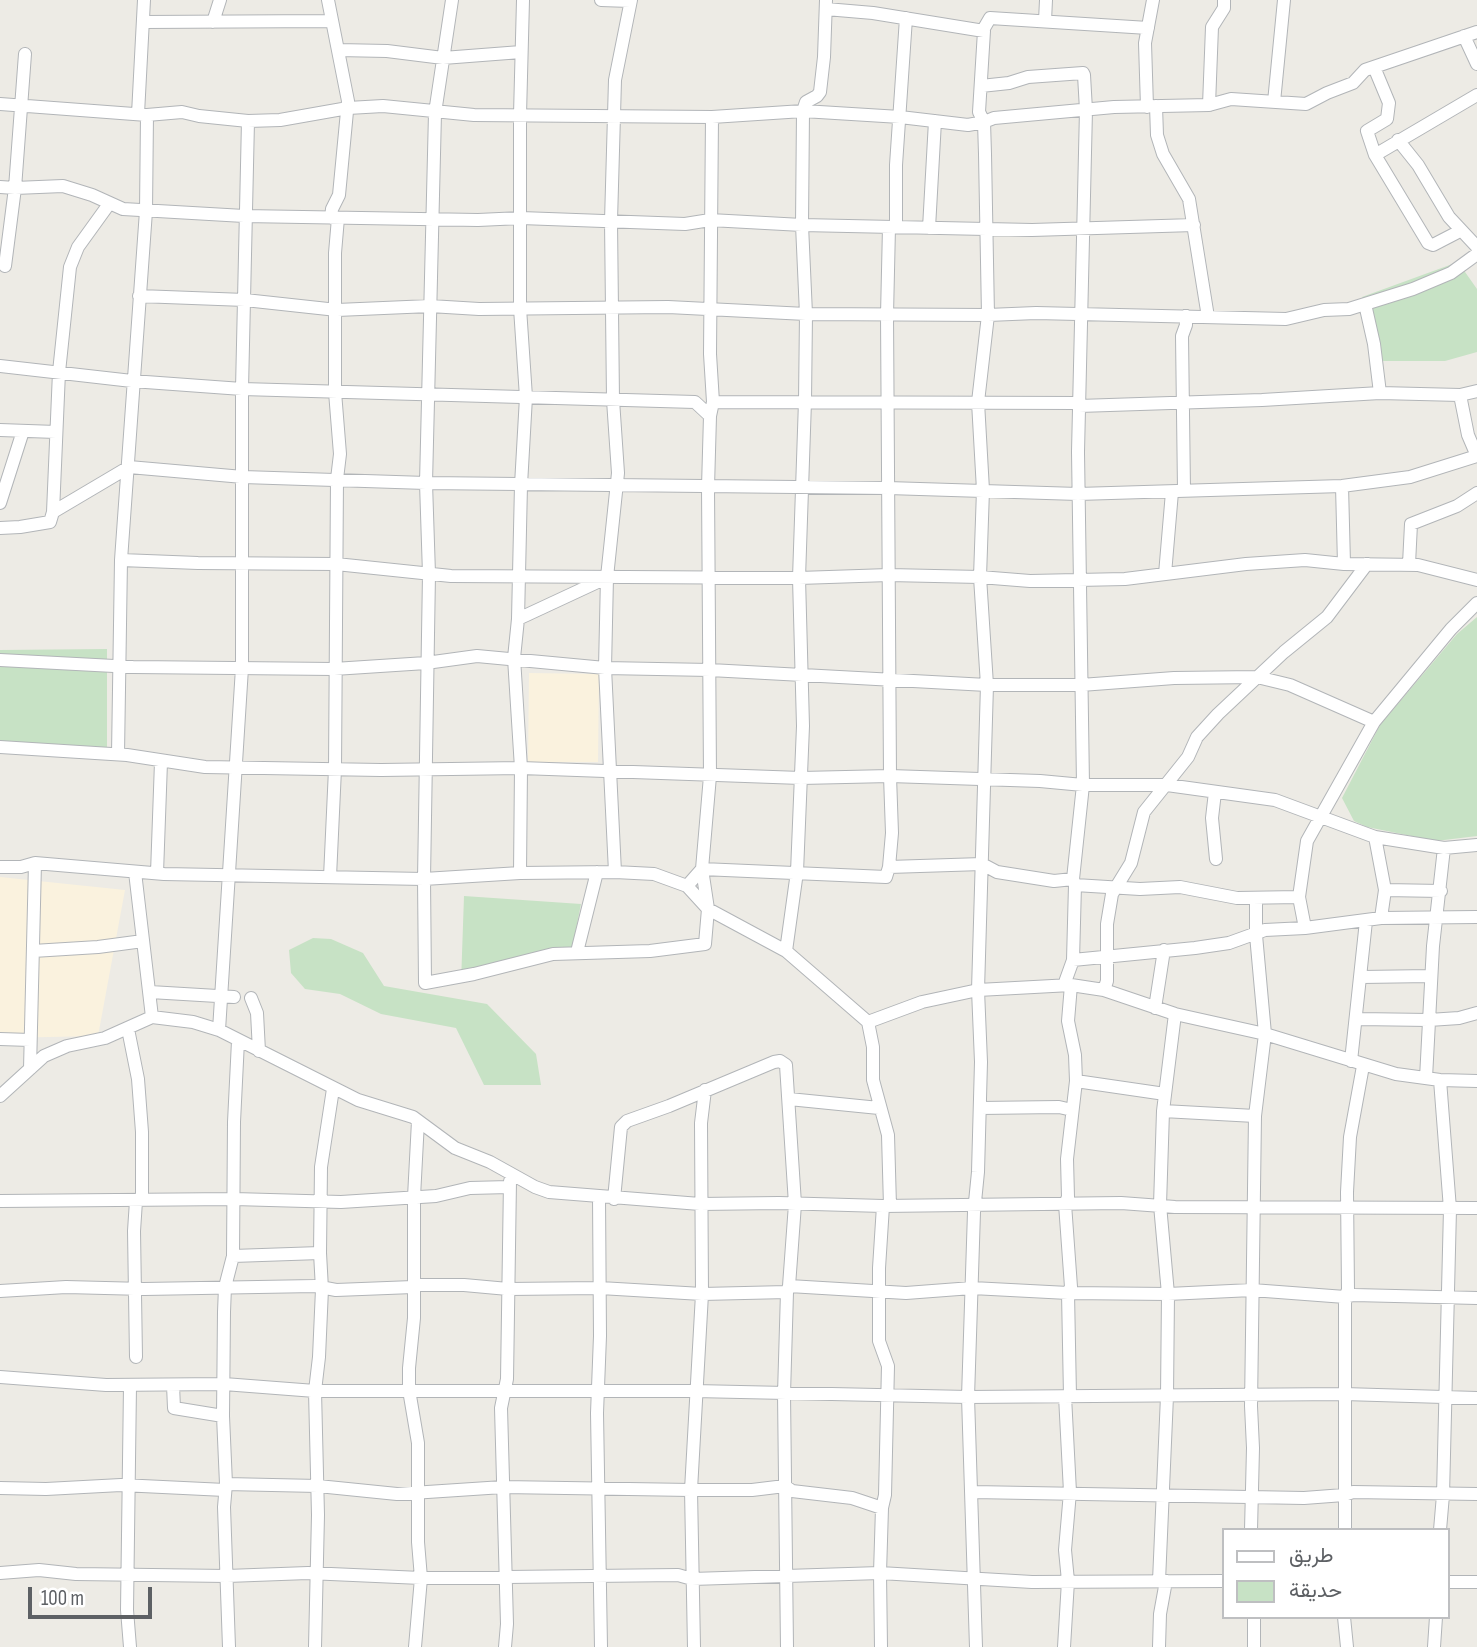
<!DOCTYPE html>
<html>
<head>
<meta charset="utf-8">
<style>
  body { margin:0 }
  #map { position:relative; width:1477px; height:1647px; overflow:hidden; background:#edebe5; font-family:"Sofia Sans Condensed",Vazirmatn,sans-serif }
  canvas { display:block }
  .legend { position:absolute; left:1222px; top:1528px; width:228px; height:91px; box-sizing:border-box; background:#fff; border:2px solid #bebfc1; margin:0; padding:9px 12px; list-style:none; font-size:21px; color:#5d6064 }
  .legend li { display:flex; align-items:center; gap:14px; height:35px }
  .legend b { width:35px; border:2px solid #bebfc1 }
  .scale { position:absolute; left:28px; top:1587px; width:124px; height:32px; box-sizing:border-box; border:4px solid #5d6064; border-top:0; padding-left:9px; font-size:21px; line-height:24px; white-space:nowrap; color:#5d6064; -webkit-text-stroke:5px #fff; paint-order:stroke }
</style>
</head>
<body>
<div id="map">
<canvas width="1477" height="1647"></canvas>
<ul class="legend">
<li><b style="height:9px;background:#fff"></b>طريق</li>
<li><b style="height:19px;background:#c7e2c5"></b>حديقة</li>
</ul>
<div class="scale">100 m</div>
</div>
<script>
const context = document.querySelector('canvas').getContext('2d');
context.lineJoin = 'round';
function fillPath(path, color) { context.fillStyle = color; context.fill(path, 'evenodd'); }
const shape = rows => new Path2D(rows.map(r => 'M' + r).join(''));
function stroke(path, color, width, dash) { context.strokeStyle = color; context.lineWidth = width; context.lineCap = dash ? 'butt' : 'round'; context.setLineDash(dash || []); context.stroke(path); }
const commercial = shape([
  [529,673,599,674,598,762,528,762],
  [0,877,125,890,98,1036,0,1038]
]);
const green = shape([
  [1458,262,1477,289,1477,352,1445,361,1381,361,1362,297],
  [1477,617,1477,836,1436,841,1367,827,1354,821,1342,798,1380,725,1457,634],
  [107,649,107,748,0,747,0,650],
  [464,896,581,904,572,949,461,983],
  [313,938,331,939,363,953,384,986,487,1004,536,1054,541,1085,484,1085,456,1028,381,1014,340,994,305,989,291,973,289,950]
]);
const minor = shape([
  [328,0,348,101,339,195,332,209,331,218],
  [452,0,435,113,426,483,429,574,424,879,425,983,474,974,553,954,650,951,705,944,708,909,702,869,710,776,708,487,710,416,713,402,710,354,712,117],
  [601,0,630,1],
  [826,9,873,13,984,31,979,112,984,122,985,154,988,315,978,402,983,490,980,577,987,685,978,990,981,1062,978,1172,974,1212,968,1397,976,1647],
  [1045,21,1046,0],
  [143,22,331,21],
  [213,22,220,0],
  [983,30,990,18,1148,28],
  [1464,36,1477,64],
  [338,50,387,51,443,58,521,52],
  [1374,67,1389,103,1387,119,1367,131,1375,155,1428,243,1433,245,1460,231],
  [981,86,1009,83,1028,77,1083,73,1084,75,1086,110,1078,452,1083,785,1073,879,1075,885,1073,960],
  [1274,102,1284,0],
  [0,104,147,115,182,112,199,116,248,121,280,120,348,108,383,106,474,115,712,117,803,111,900,117,968,125,984,122,994,118,1114,107,1209,105,1231,99,1306,104,1327,93,1353,83,1365,70,1477,32],
  [1209,105,1212,27,1224,8,1224,0],
  [1156,106,1157,135,1163,154,1189,199,1208,317],
  [1147,107,1145,43,1153,0],
  [138,114,144,0],
  [1398,140,1418,165,1449,217,1477,247],
  [1375,155,1477,95],
  [0,187,15,188,63,186,92,195,123,209,244,216,478,220,521,218,685,224,710,220,802,225,1032,230,1194,225],
  [896,227,896,165,906,18],
  [929,228,935,121],
  [5,266,15,188,25,54],
  [139,296,245,300,337,310,430,306,479,309,668,307,806,314,988,315,1036,313,1286,319,1324,310,1349,309,1413,289,1451,273,1477,254],
  [1365,304,1374,344,1380,393],
  [0,366,132,381,242,389,695,402,710,416],
  [1460,395,1468,435,1477,456],
  [713,402,1079,403],
  [1079,406,1262,400,1380,393,1460,395,1477,391],
  [0,430,56,432],
  [1342,486,1344,564],
  [1184,490,1182,336,1186,325,1186,316],
  [0,503,23,431],
  [53,512,59,372,70,267,78,247,109,204],
  [0,528,20,527,50,522,53,512,129,467,243,477,426,483,888,488,1078,494,1342,486,1410,477,1477,456],
  [121,560,198,563,336,564,451,576,799,578,889,575,980,577,1030,581,1125,579,1246,564,1305,560,1344,564,1418,565,1477,580],
  [1409,564,1411,524,1457,506,1477,493],
  [1165,574,1172,492],
  [518,619,604,579],
  [0,660,133,667,334,669,426,663,477,656,605,668,710,670,987,685,1081,685,1174,678,1257,677,1290,685,1374,722],
  [0,747,127,755,205,767,381,770,521,768,801,778,890,776,1040,781,1083,785,1167,785,1275,800,1375,837,1444,848,1477,845],
  [118,754,121,560,146,211,147,115],
  [1215,792,1212,818,1216,859],
  [1375,837,1385,890,1381,918],
  [0,867,21,867,35,863,164,874,424,879,520,873,615,872,654,874,687,886,708,909,786,951,868,1022,873,1047,873,1080,888,1135,890,1206],
  [889,867,982,864,997,872,1054,881,1073,879],
  [135,872,152,1017],
  [615,872,605,668,607,577,618,473,613,400,611,221,615,80,631,0],
  [157,873,161,762],
  [520,873,521,768,514,658,518,619,521,485,526,397,520,308,520,115,523,0],
  [330,877,335,769,337,479,340,454,335,392,335,253,338,218],
  [1075,885,1140,889,1180,887,1237,898,1299,897],
  [687,886,702,869,886,877,889,867,892,833,890,776,887,315,889,227],
  [1385,890,1441,891],
  [1305,928,1299,897,1307,841,1374,722,1451,629,1477,603],
  [33,951,98,947,143,941],
  [786,951,797,872,803,726,799,578,805,401,806,314,802,225,803,111,806,102,817,96,820,92,824,57,826,0],
  [577,952,597,872],
  [1362,977,1430,976],
  [1064,985,1073,960,1195,948,1229,943,1265,930,1305,928,1381,918,1477,917],
  [1104,990,1107,981,1107,924,1112,894,1131,863,1144,812,1188,757,1197,737,1218,714,1284,652,1327,617,1367,564],
  [150,992,234,997],
  [251,998,257,1013,259,1051],
  [1155,1008,1164,950],
  [1358,1019,1429,1020,1459,1018,1477,1013],
  [868,1022,922,1002,978,990,1071,985,1104,990,1175,1014,1265,1034,1396,1074,1440,1080,1477,1081],
  [128,1029,138,1079,142,1132,142,1196,136,1201,134,1231,136,1357],
  [219,1030,242,668,242,389,248,121],
  [0,1039,30,1040],
  [1351,1061,1366,921],
  [30,1069,35,863],
  [1426,1078,1433,946,1444,848],
  [1076,1081,1165,1094],
  [0,1096,44,1056,67,1046,105,1038,152,1017,193,1022,219,1030,358,1100,413,1117,455,1148,490,1162,535,1187,549,1192,700,1204,779,1203,883,1206,1121,1203,1175,1207,1477,1208],
  [789,1099,879,1108],
  [980,1108,1059,1107,1072,1110],
  [1163,1111,1255,1116],
  [599,1197,600,1336,597,1413,601,1647],
  [614,1199,621,1127,627,1121,669,1106,774,1062,780,1061,786,1065,795,1204,789,1286,787,1292,784,1394,787,1647],
  [0,1201,234,1199,341,1202,436,1196,470,1188,509,1187],
  [233,1256,320,1253],
  [789,1286,906,1293,972,1288,1068,1293,1168,1294,1252,1290,1345,1297,1354,1295,1477,1298],
  [0,1291,66,1287,144,1289,315,1286,336,1290,413,1287,418,1285,464,1285,508,1289,600,1288,702,1294,787,1292],
  [0,1377,106,1385,224,1384,315,1391,695,1391,968,1397,1344,1394,1477,1398],
  [173,1385,174,1408,223,1416],
  [1070,1396,1068,1293,1071,1287,1065,1204,1068,1197,1067,1159,1076,1081,1075,1055,1068,1021,1071,985],
  [226,1484,318,1486,397,1494,503,1487,691,1490,752,1490,785,1486,792,1491,852,1498,882,1508],
  [0,1488,46,1489,121,1485,225,1490],
  [973,1492,1304,1498,1344,1495,1353,1492,1477,1494],
  [1251,1530,1253,1448,1251,1406,1255,1116,1265,1034,1256,935,1256,898],
  [1345,1530,1345,1297,1348,1290,1347,1192,1350,1137,1363,1066],
  [1440,1530,1443,1495,1450,1209,1440,1080],
  [0,1573,39,1570,76,1574,227,1576,308,1573,421,1578,678,1575,692,1579,880,1573,1032,1582,1223,1581],
  [1159,1581,1167,1396,1168,1294,1160,1205,1163,1111,1175,1014],
  [1447,1582,1477,1582],
  [1344,1617,1347,1647],
  [130,1647,127,1610,130,1386],
  [229,1647,224,1507,226,1484,223,1416,224,1312,225,1287,233,1256,234,1122,238,1041],
  [315,1647,318,1515,315,1391,319,1357,322,1289,320,1253,321,1167,333,1089],
  [415,1647,421,1578,418,1542,418,1443,409,1390,409,1368,414,1318,414,1197,418,1121],
  [505,1647,507,1624,501,1408,507,1379,510,1181],
  [694,1647,691,1490,702,1294,701,1123,705,1090],
  [881,1647,880,1573,882,1508,885,1495,888,1366,879,1341,879,1268,883,1206],
  [1064,1647,1068,1581,1065,1550,1070,1492,1065,1396],
  [1159,1647,1160,1614,1166,1581],
  [1254,1647,1254,1617],
  [1434,1647,1436,1617]
]);
fillPath(commercial, '#faf2de');
fillPath(green, '#c7e2c5');
stroke(minor, '#b2b5b8', 14);
stroke(minor, '#fff', 12);
</script>
</body>
</html>
